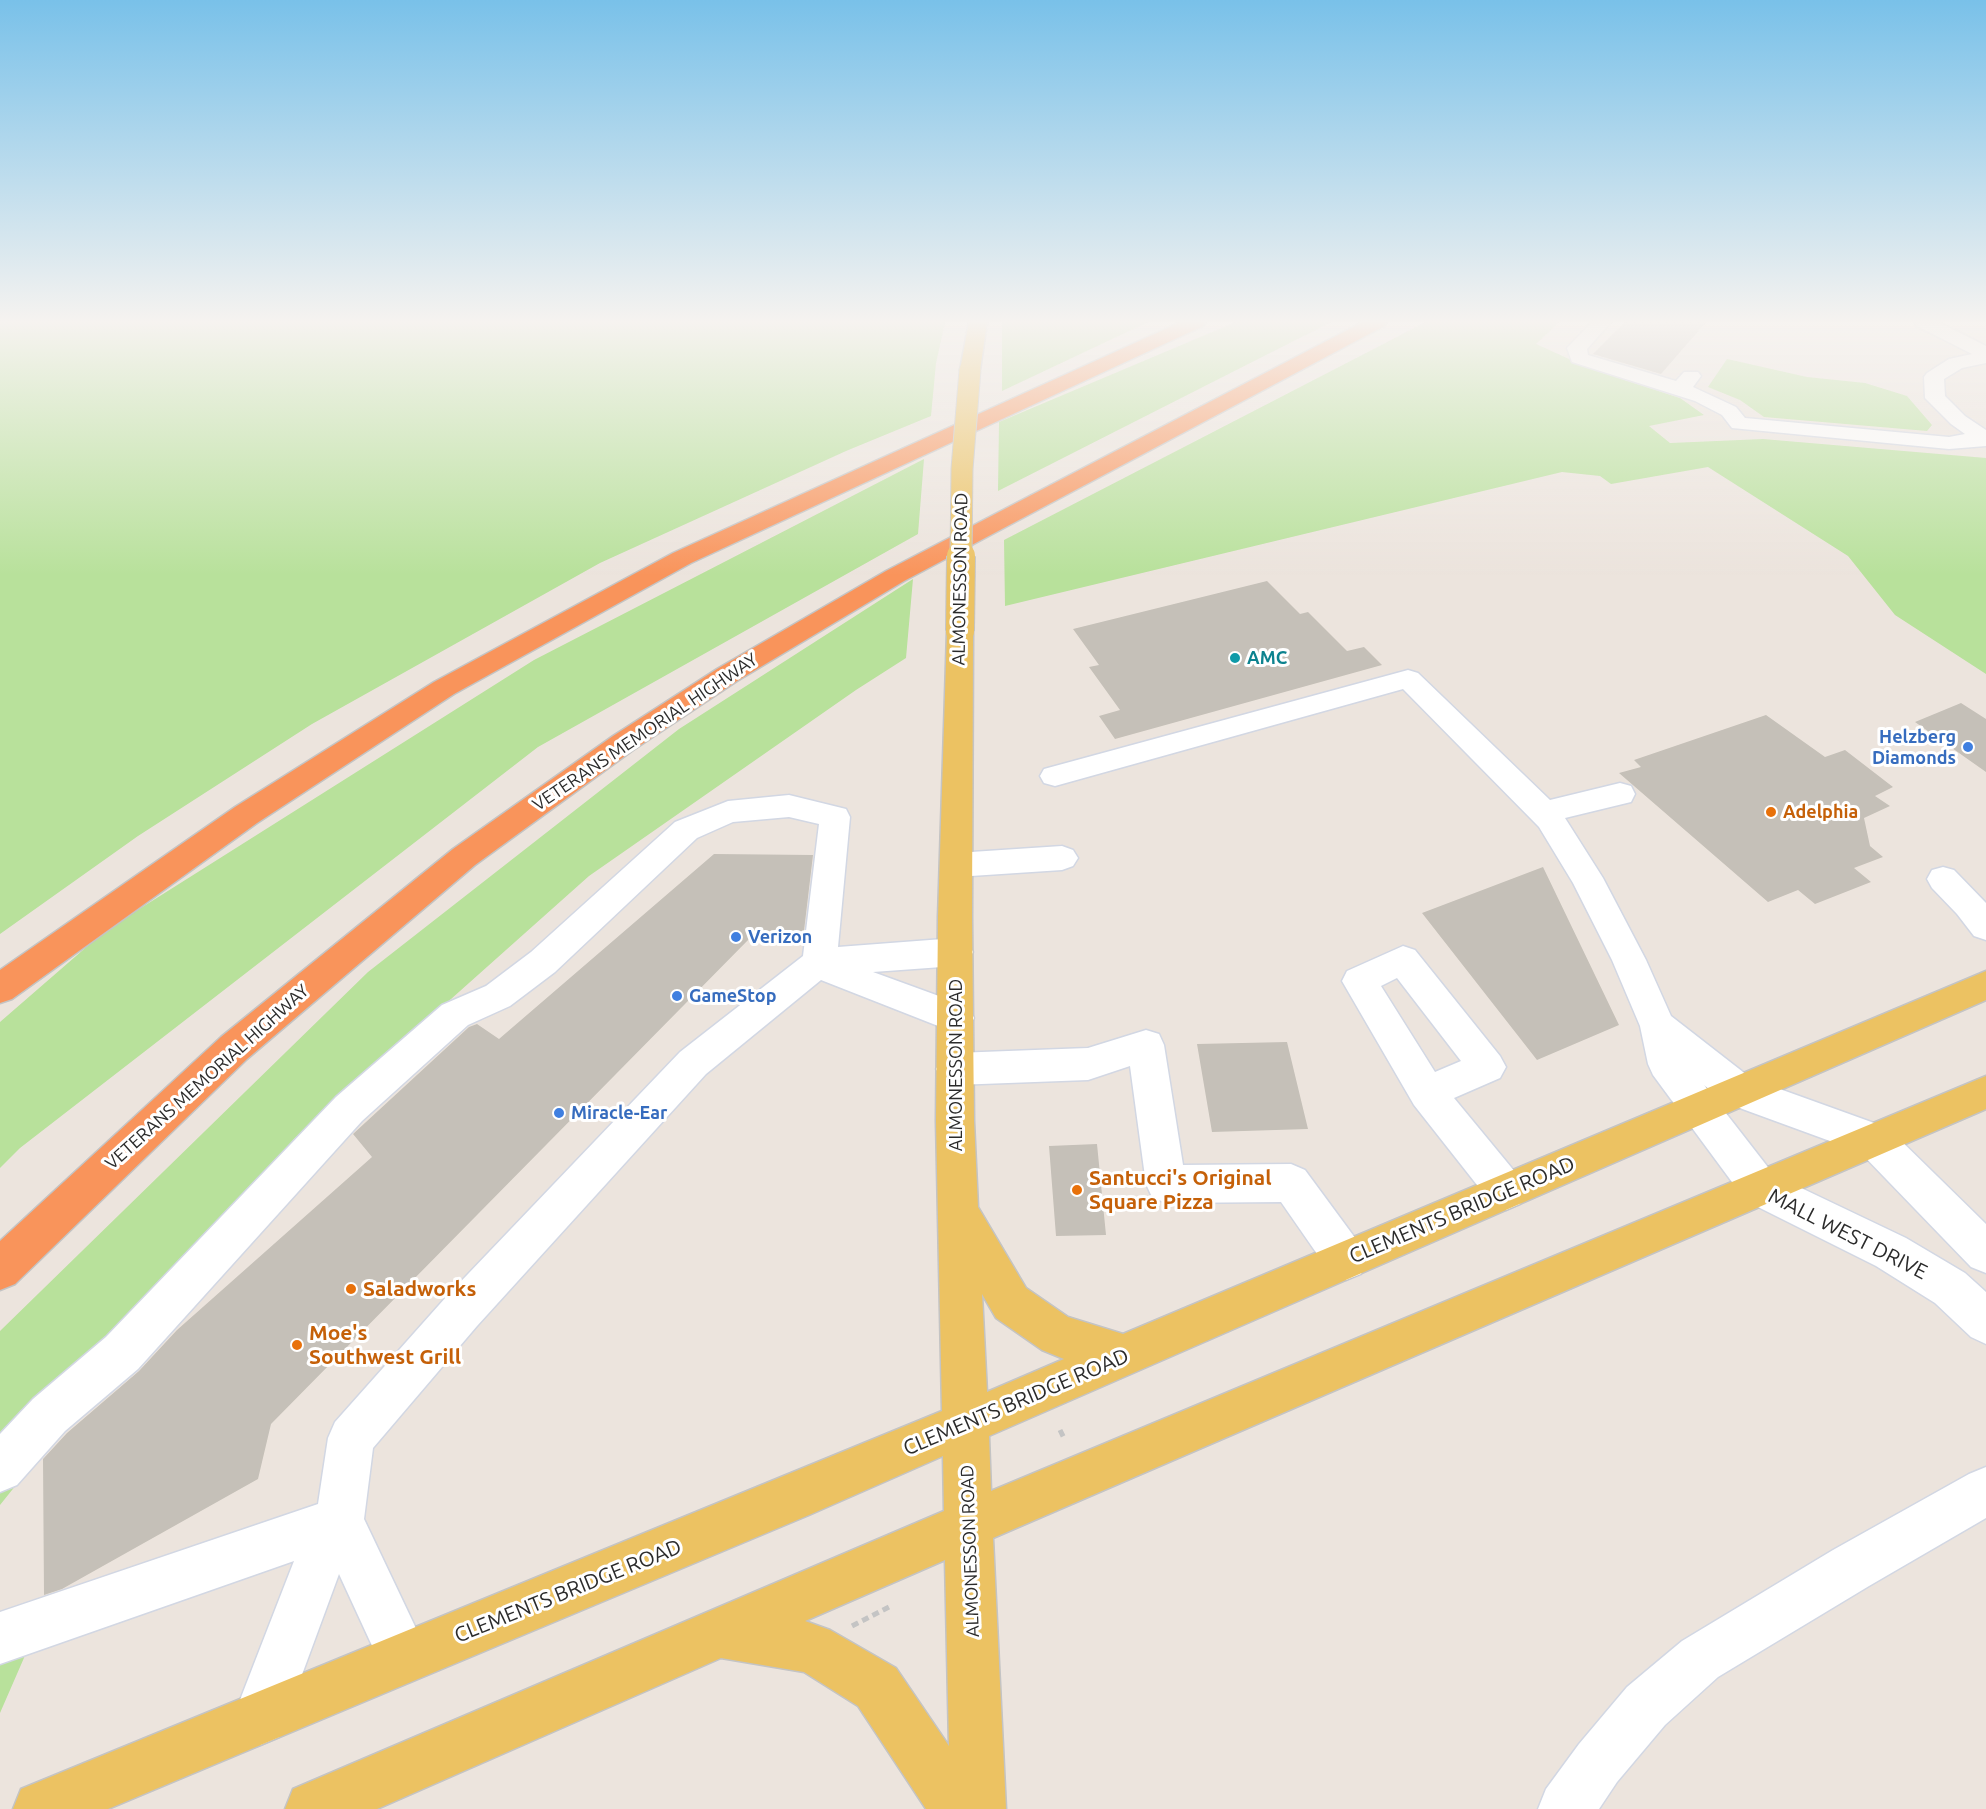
<!DOCTYPE html>
<html>
<head>
<meta charset="utf-8">
<style>
  body { margin:0 }
  canvas { display:block; background:#ece4dd }
</style>
</head>
<body>
<canvas width="1986" height="1809"></canvas>
<script>
const context = document.querySelector('canvas').getContext('2d');
context.lineJoin = 'round';
function fillPath(path, color) { context.fillStyle = color; context.fill(path, 'evenodd'); }
const shape = rows => new Path2D(rows.map(r => 'M' + r).join(''));
function stroke(path, color, width, dash) { context.strokeStyle = color; context.lineWidth = width; context.lineCap = dash ? 'butt' : 'round'; context.setLineDash(dash || []); context.stroke(path); }
function write(font, color, halo, rows, align = 'center') {
  context.font = font + ' Ubuntu,sans-serif'; context.lineWidth = 6; context.setLineDash([]); context.textBaseline = 'middle'; context.strokeStyle = halo; context.fillStyle = color; for (const [text, x, y, turn = 0] of rows) {
    context.save(); context.translate(x, y); context.rotate((+turn || 0) * Math.PI / 180); context.textAlign = isNaN(turn) ? turn : align; if (halo) context.strokeText(text, 0, 0); context.fillText(text, 0, 0); context.restore();
  }
}
const green = shape([
  [0,322,945,322,936,363,931,416,846,451,600,563,312,724,138,836,0,934],
  [1002,322,1148,322,1002,391],
  [1236,322,1331,322,998,491,999,422],
  [1426,322,1559,322,1536,344,1591,369,1680,398,1704,415,1649,426,1670,443,1763,439,1986,458,1986,674,1895,615,1848,556,1708,467,1611,484,1600,476,1562,472,1005,606,1004,540],
  [1727,359,1807,377,1865,383,1907,396,1932,425,1927,431,1764,417,1740,400,1708,387],
  [924,459,918,534,538,747,20,1148,0,1168,0,1022,106,930,534,660],
  [913,579,906,658,856,690,589,876,294,1139,0,1505,0,1331,368,972,679,729],
  [27,1651,0,1713,0,1659]
]);
const building = shape([
  [1625,322,1706,322,1661,374,1593,354],
  [1267,581,1300,614,1308,612,1347,651,1364,647,1382,665,1115,739,1099,716,1120,710,1089,667,1099,665,1073,629],
  [1961,703,1986,719,1986,772,1915,722],
  [1766,715,1825,757,1845,750,1893,787,1875,796,1890,806,1864,818,1870,846,1883,857,1854,868,1871,882,1815,904,1798,890,1768,902,1619,773,1641,767,1634,760],
  [714,854,813,855,803,939,753,935,271,1424,258,1479,62,1589,44,1595,43,1459,67,1433,139,1371,177,1330,372,1157,353,1134,469,1027,477,1024,499,1039],
  [1543,867,1619,1025,1537,1060,1422,913],
  [1287,1042,1308,1129,1212,1132,1197,1044],
  [1097,1144,1106,1235,1056,1236,1049,1146]
]);
const path = shape([
  [1060,1430,1064,1438],
  [852,1626,891,1606]
]);
const minor = shape([
  [1592,322,1611,322,1587,349,1588,355,1676,381,1684,372,1698,372,1701,376,1693,387,1736,407,1745,418,1949,437,1965,434,1951,424,1925,398,1924,377,1927,373,1949,359,1972,354,1917,326,1915,322,1938,322,1986,346,1986,363,1962,368,1944,379,1945,396,1965,416,1986,430,1986,446,1949,449,1732,428,1722,415,1695,401,1572,362,1567,348,1592,322],
  [1408,670,1418,673,1550,800,1620,783,1631,786,1635,794,1631,802,1565,818,1603,878,1646,960,1671,1016,1752,1079,1888,1128,1986,1224,1986,1273,1971,1267,1860,1152,1726,1103,1704,1085,1774,1175,1906,1238,1965,1273,1986,1292,1986,1344,1971,1337,1935,1303,1876,1266,1746,1201,1653,1075,1648,1064,1640,1026,1612,960,1573,883,1539,827,1403,689,1055,786,1044,783,1040,776,1044,769,1408,670],
  [789,795,846,809,850,817,838,947,956,938,968,942,973,952,968,962,956,966,873,972,969,1007,974,1018,969,1029,956,1033,821,980,706,1074,477,1326,373,1448,364,1519,430,1658,422,1676,404,1684,386,1676,339,1574,279,1737,260,1745,241,1737,233,1718,294,1561,0,1664,0,1612,318,1504,328,1438,335,1422,447,1296,680,1052,803,956,819,824,789,817,733,822,697,838,555,972,510,1006,468,1025,362,1121,138,1369,65,1431,17,1485,0,1492,0,1434,33,1399,106,1337,336,1097,442,1005,486,986,531,952,675,822,728,801,789,795],
  [1062,846,1073,850,1078,858,1073,866,1062,870,956,877,945,873,940,865,945,857,956,853,1062,846],
  [1943,867,1954,870,1986,903,1986,940,1974,936,1957,914,1932,888,1927,879,1932,870,1943,867],
  [1403,946,1415,950,1500,1056,1506,1067,1500,1078,1454,1098,1520,1178,1526,1191,1520,1204,1506,1210,1492,1204,1414,1105,1342,981,1347,971,1403,946],
  [1397,978,1461,1061,1435,1072,1381,986,1397,978],
  [1146,1030,1159,1034,1164,1045,1183,1165,1291,1164,1305,1170,1361,1246,1367,1260,1361,1274,1346,1280,1331,1274,1281,1202,1166,1203,1152,1197,1146,1184,1130,1066,1088,1080,955,1085,942,1080,936,1069,942,1058,955,1053,1088,1048,1146,1030],
  [1986,1467,1986,1518,1869,1586,1718,1677,1665,1725,1617,1782,1599,1809,1538,1809,1546,1789,1579,1744,1627,1687,1682,1641,1833,1550,1969,1474,1986,1467]
]);
const major = shape([
  [969,322,987,322,980,370,977,374,970,376,963,374,960,370,969,322],
  [960,623,969,625,973,631,972,917,974,1121,978,1207,1026,1288,1068,1317,1123,1334,1986,971,1986,1000,989,1436,991,1491,1986,1076,1986,1109,993,1538,1006,1809,926,1809,858,1706,804,1672,721,1658,377,1809,285,1809,293,1789,944,1511,943,1456,809,1515,108,1809,13,1809,21,1789,942,1411,936,1121,938,917,947,631,951,625,960,623],
  [982,1294,996,1318,1042,1350,1064,1359,987,1392,982,1294],
  [945,1560,949,1746,896,1668,830,1630,805,1621,945,1560]
]);
const highway = shape([
  [1181,322,1205,322,1203,326,691,563,454,694,257,823,12,999,0,1003,0,970,235,807,434,682,673,553,1181,322],
  [1363,322,1386,322,1384,326,904,581,737,681,633,750,475,865,247,1059,15,1284,0,1290,0,1241,221,1037,453,849,613,736,717,669,886,571,1363,322]
]);
const majorBridgeFar1 = shape([
  [961,557,962,469,970,370]
]);
const majorBridge = shape([
  [960,631,961,556]
]);
const markers = [
  [1235,658,6,"#0f9aa8"],
  [1968,747,6,"#3f7fe0"],
  [1771,812,6,"#e8710a"],
  [736,937,6,"#3f7fe0"],
  [677,996,6,"#3f7fe0"],
  [559,1113,6,"#3f7fe0"],
  [1077,1190,6,"#e8710a"],
  [351,1289,6,"#e8710a"],
  [297,1345,6,"#e8710a"]
];
const streetNames = [
  ["ALMONESSON ROAD",960,579,-89],
  ["VETERANS MEMORIAL HIGHWAY",645,732,-34],
  ["ALMONESSON ROAD",956,1065,-90],
  ["VETERANS MEMORIAL HIGHWAY",207,1077,-42],
  ["ALMONESSON ROAD",970,1551,-92]
];
const cultureNames = [
  ["AMC",1247,658]
];
const shopNames = [
  ["Helzberg",1956,737,"right"],
  ["Diamonds",1956,758,"right"],
  ["Verizon",748,937],
  ["GameStop",689,996],
  ["Miracle-Ear",571,1113]
];
const foodNames = [
  ["Adelphia",1783,812]
];
const nearFoodnames = [
  ["Santucci's Original",1089,1178],
  ["Square Pizza",1089,1202],
  ["Saladworks",363,1289],
  ["Moe's",309,1333],
  ["Southwest Grill",309,1357]
];
const nearStreetnames = [
  ["CLEMENTS BRIDGE ROAD",1462,1210,-23],
  ["MALL WEST DRIVE",1848,1234,27],
  ["CLEMENTS BRIDGE ROAD",1016,1402,-23],
  ["CLEMENTS BRIDGE ROAD",568,1591,-22]
];
fillPath(green, '#b8e19b');
fillPath(building, '#c5c0b8');
stroke(minor, '#d2d7e3', 3);
stroke(major, '#c4c4c4', 3);
stroke(highway, '#c4c4c4', 3);
stroke(path, '#c4c4c4', 5, [7, 4.5]);
fillPath(minor, '#fff');
fillPath(major, '#ecc262');
fillPath(highway, '#f9945b');
stroke(majorBridgeFar1, '#c4c4c4', 23, []);
stroke(majorBridge, '#c4c4c4', 30, []);
stroke(majorBridgeFar1, '#ecc262', 21);
stroke(majorBridge, '#ecc262', 28);
const sky = context.createLinearGradient(0, 0, 0, 575);
sky.addColorStop(0, '#79c1e9');
sky.addColorStop(0.56, '#f6f3f0');
sky.addColorStop(1, '#f6f3f000');
context.fillStyle = sky;
context.fillRect(0, 0, 1986, 575);
for (const [x, y, r, color] of markers) { const dot = new Path2D(); dot.arc(x, y, r, 0, 2 * Math.PI); context.fillStyle = color; context.fill(dot); stroke(dot, '#fff', 2); }
write('18px', '#2b2b2b', '#fff', streetNames);
write('bold 18px', '#0d838f', '#fff', cultureNames, 'left');
write('bold 18px', '#366cbe', '#fff', shopNames, 'left');
write('bold 18px', '#c56008', '#fff', foodNames, 'left');
write('bold 21px', '#c56008', '#fff', nearFoodnames, 'left');
write('21px', '#2b2b2b', '#fff', nearStreetnames);
</script>
</body>
</html>
